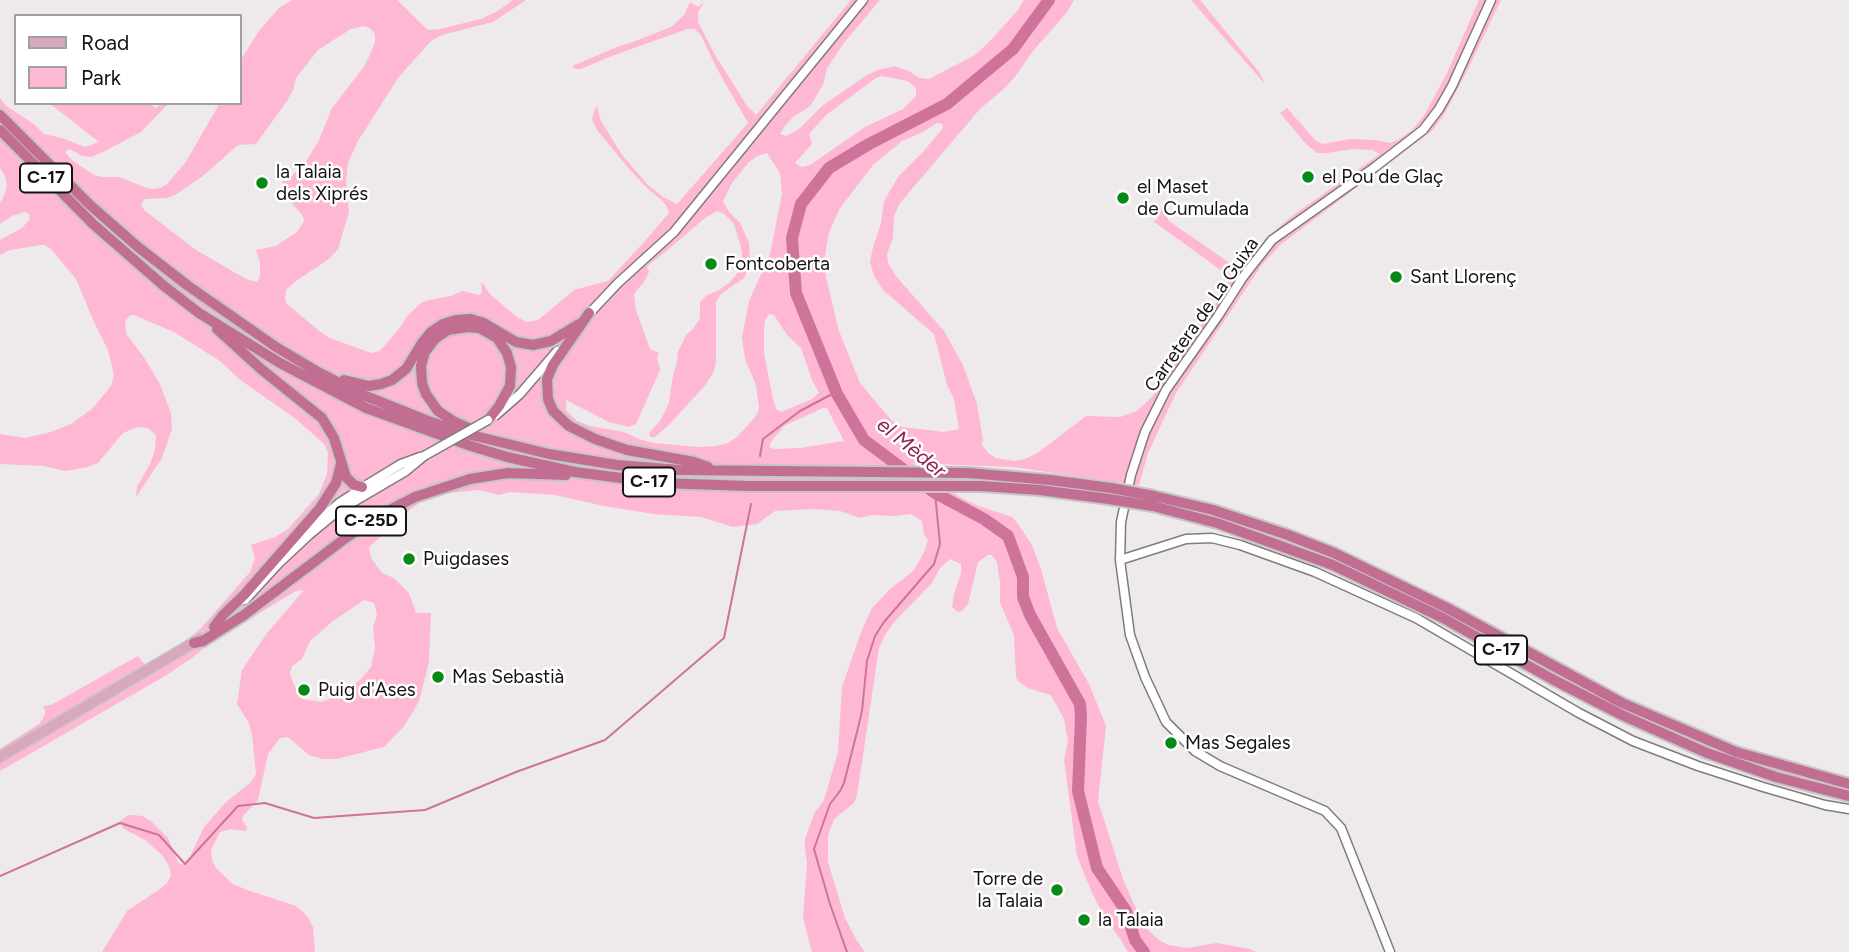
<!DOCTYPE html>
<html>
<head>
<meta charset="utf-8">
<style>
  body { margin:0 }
  #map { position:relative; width:1849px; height:952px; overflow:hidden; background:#eee9eb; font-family:Figtree,sans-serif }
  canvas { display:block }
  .legend { position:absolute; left:14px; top:14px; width:228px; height:91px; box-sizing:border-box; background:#fff; border:2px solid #a1a1a1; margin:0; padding:9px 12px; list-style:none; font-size:21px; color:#141313 }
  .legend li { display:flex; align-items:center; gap:14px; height:35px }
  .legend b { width:35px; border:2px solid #a1a1a1 }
</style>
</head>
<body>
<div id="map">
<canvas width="1849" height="952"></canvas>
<ul class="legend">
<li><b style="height:9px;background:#daa8be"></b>Road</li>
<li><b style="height:19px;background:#feb8d4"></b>Park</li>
</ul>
</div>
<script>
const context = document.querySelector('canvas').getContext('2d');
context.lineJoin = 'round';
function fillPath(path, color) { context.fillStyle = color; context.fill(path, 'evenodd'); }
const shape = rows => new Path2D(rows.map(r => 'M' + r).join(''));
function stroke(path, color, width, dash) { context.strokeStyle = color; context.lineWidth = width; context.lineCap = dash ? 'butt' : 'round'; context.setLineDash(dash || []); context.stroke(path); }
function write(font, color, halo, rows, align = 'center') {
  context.font = font + ' Figtree,sans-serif'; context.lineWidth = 5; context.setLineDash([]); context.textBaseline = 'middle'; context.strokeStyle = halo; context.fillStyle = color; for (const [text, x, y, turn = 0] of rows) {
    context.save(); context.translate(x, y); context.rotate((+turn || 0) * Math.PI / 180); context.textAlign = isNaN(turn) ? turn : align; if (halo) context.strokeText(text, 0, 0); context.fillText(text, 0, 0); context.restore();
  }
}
const green = shape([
  [292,0,397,0,428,30,440,29,481,19,496,12,513,0,526,0,493,22,442,35,431,41,398,78,358,141,348,163,346,181,349,212,338,249,329,259,296,281,286,290,285,298,286,303,319,331,330,338,371,353,380,351,398,330,408,315,421,303,429,300,451,296,463,291,479,295,482,292,481,283,484,285,490,294,517,317,527,322,538,320,574,290,608,281,645,241,669,213,668,209,663,201,648,189,630,170,597,130,592,120,594,111,597,106,601,121,622,155,648,185,663,197,677,204,748,123,716,67,701,35,695,29,687,29,609,57,581,69,576,69,572,66,617,47,633,42,671,27,684,15,690,2,698,7,704,2,698,12,698,22,714,53,747,106,756,115,851,0,880,0,844,43,827,68,824,82,813,102,809,107,793,117,785,126,780,134,786,136,799,129,822,106,867,75,878,70,894,66,909,71,919,78,929,79,975,55,990,41,1018,10,1024,0,1074,0,1068,11,1033,51,1017,74,1007,86,980,109,900,203,894,216,893,238,887,254,888,263,896,276,944,331,963,365,977,404,983,440,982,445,988,453,996,458,1014,461,1025,459,1039,452,1086,416,1120,417,1137,411,1152,397,1228,285,1229,277,1222,271,1153,221,1158,219,1157,215,1162,207,1169,221,1234,266,1238,267,1242,267,1269,236,1292,216,1380,154,1372,150,1352,149,1327,153,1317,153,1306,144,1280,113,1287,108,1315,140,1322,144,1350,139,1375,140,1390,143,1398,140,1412,130,1425,114,1447,73,1479,0,1501,0,1467,71,1445,113,1433,130,1280,245,1261,266,1176,393,1148,453,1139,485,1012,467,912,463,958,496,976,505,1012,517,1018,524,1032,545,1041,569,1057,628,1089,684,1106,726,1098,801,1123,879,1143,925,1159,940,1168,945,1187,948,1217,943,1250,949,1256,952,1128,952,1121,940,1105,918,1092,893,1077,856,1064,760,1068,741,1064,719,1051,695,1028,688,1018,681,1016,677,1014,635,1000,603,1000,583,997,562,992,555,988,555,978,562,968,604,962,611,958,612,952,607,954,594,961,573,961,564,950,559,940,568,932,583,896,620,886,633,879,648,857,795,854,803,834,819,828,835,828,862,845,918,857,941,865,952,812,952,803,918,807,864,805,847,805,839,814,814,824,800,838,752,842,687,861,632,872,608,890,589,912,572,917,565,925,550,928,540,924,534,922,521,911,514,895,516,872,515,860,518,840,511,814,509,775,511,757,524,733,527,701,517,653,514,604,506,555,495,509,492,499,495,479,490,440,494,425,499,411,509,369,547,371,558,382,573,394,578,409,593,416,613,431,613,429,662,419,701,405,725,384,747,337,759,323,759,309,755,288,737,280,738,268,754,258,800,243,816,242,820,247,827,246,831,230,829,220,832,211,850,212,860,216,868,233,884,247,890,296,906,303,912,309,919,313,927,315,952,102,952,127,911,160,889,167,883,171,875,169,866,162,855,145,840,124,829,121,825,120,821,128,815,132,815,142,816,151,821,168,838,178,862,182,865,189,859,204,827,225,803,251,782,256,774,252,735,249,723,237,704,242,670,267,633,304,590,296,591,210,643,192,658,165,676,0,771,0,749,40,723,45,714,45,710,43,706,51,705,138,656,145,665,179,647,201,628,250,572,255,558,251,545,275,537,288,529,319,494,327,474,328,453,324,444,296,419,239,379,220,361,174,332,134,315,129,316,126,320,125,325,127,335,143,356,160,384,171,413,172,429,162,458,136,497,137,487,150,464,155,450,156,435,148,428,138,427,123,433,98,463,88,467,66,471,43,466,0,464,0,434,25,438,51,432,71,424,93,408,111,386,114,375,108,350,94,322,76,279,52,250,45,245,41,245,10,250,0,255,0,240,22,228,30,219,29,214,25,212,12,216,0,224,0,203,4,196,7,186,5,176,0,168,0,98,6,106,34,124,44,134,62,138,85,147,99,142,49,103,148,103,156,108,162,103,169,103,141,132,105,151,91,157,82,156,70,149,65,152,73,161,94,175,102,177,119,177,144,187,152,189,160,188,167,184,185,163,220,103,240,103,240,64,242,58,259,31,279,8],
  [363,26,370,28,375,34,375,42,368,59,363,68,332,108,319,140,305,163,286,181,282,181,291,202,303,216,304,221,297,232,276,246,256,250,260,262,260,276,257,282,246,279,196,250,144,210,141,204,145,199,167,198,175,195,203,176,238,145,256,144,287,101,293,90,296,78,318,50,351,29],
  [882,76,908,81,916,88,916,96,903,109,865,127,810,165,802,167,796,164,796,162,812,144,809,134,826,115,876,78],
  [937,123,942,124,943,128,922,153,898,177,884,201,881,223,873,247,870,262,874,276,883,290,934,334,947,385,954,399,959,429,944,432,902,427,892,421,860,383,839,331,826,277,825,255,829,232,840,208,873,165,902,141,923,132],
  [767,153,780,173,782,194,770,254,749,301,742,337,745,359,756,385,759,407,758,412,756,416,737,437,728,443,716,446,699,447,653,443,639,439,624,432,590,426,577,421,566,410,566,400,609,422,628,427,636,424,660,370,657,357,659,353,650,349,636,310,634,294,646,279,649,272,647,266,664,253,705,218,717,211,723,213,734,224,742,251,741,269,729,283,719,290,706,296,700,302,700,318,693,329,686,335,677,354,678,359,673,375,669,403,660,421,649,433,650,437,655,437,670,424,706,384,714,371,716,362,716,302,721,294,744,278,749,268,750,261,749,243,740,223,729,212,723,201,732,183,748,163,757,156],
  [769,314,774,315,787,335,801,348,812,380,819,393,812,399,781,412,776,409,773,399,764,353,764,329,765,320],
  [823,408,827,408,844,441,800,448,775,449,769,447,771,442,784,426],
  [364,600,374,603,377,614,373,628,375,648,371,667,360,680,339,695,322,702,302,699,294,685,290,673,292,666,302,659,310,641,333,621],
  [1191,0,1200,0,1259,72,1265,84]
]);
const stream = shape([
  [760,456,763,439,800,411,836,392],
  [0,876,120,823,159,835,185,864,238,806,265,803,314,818,425,810,516,772,605,740,724,638,751,504],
  [847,952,830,904,814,849,830,804,840,791,844,783,857,732,862,711,867,661,875,636,884,622,934,564,940,544,935,493]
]);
const river = shape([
  [1049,0,1013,49,947,104,869,144,829,168,801,204,792,238,796,293,837,394,864,440,935,493,984,519,1008,536,1023,577,1023,597,1030,615,1080,704,1081,717,1078,791,1097,868,1126,911,1135,940,1144,952]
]);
const minor = shape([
  [586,317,618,283,674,232,863,0],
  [496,415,520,394,557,351],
  [306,532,339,503,365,486,401,464,420,457],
  [1120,560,1186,539,1212,538,1240,545,1315,572,1416,618,1579,713,1633,741,1698,766,1763,787,1825,805,1849,809],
  [245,600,279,563,309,535,338,511,406,471,424,456],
  [1390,952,1341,828,1325,811,1220,766,1195,751,1166,722,1145,677,1130,635,1120,560,1121,522,1131,475,1145,432,1166,390,1218,316,1243,277,1272,240,1375,167,1423,130,1439,109,1452,86,1491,0]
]);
const major = shape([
  [0,757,200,639]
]);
const highway = shape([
  [0,115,90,205,138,247,187,285,276,347,318,372,363,395,428,421,471,435,549,454,617,465,679,470,969,473,1050,480,1111,488],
  [0,130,93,224,164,286,199,313,280,363,366,408,471,446,507,457,575,472,660,483,748,486,981,486,1040,490,1109,499],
  [589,313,553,365,547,379,548,399,553,411,569,426,595,439,627,450,694,462,708,467],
  [217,329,261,369,322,418,334,438,346,477,354,485,362,487],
  [344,380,369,386,381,384,392,380,406,369,422,343,431,332,443,324,456,320,471,319,484,323,516,342,533,345,551,341,579,324],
  [471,429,453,421,438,411,426,394,422,383,421,366,425,352,435,339,448,330,468,327,479,328,497,338,507,353,511,367,510,386,499,406,488,420],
  [1154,496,1213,510,1288,535,1334,553,1447,608,1622,703,1736,752,1849,784],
  [1153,506,1217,523,1333,565,1443,618,1552,679,1622,715,1707,753,1776,777,1849,796],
  [214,627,223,615,244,595,320,508,336,483,341,464],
  [194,643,203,641,244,615,343,540,378,516,415,497,470,479,508,473,566,475]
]);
const minorBridge = shape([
  [424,456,488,420]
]);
const highwayBridge = shape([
  [1111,488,1154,496],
  [1109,499,1153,506]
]);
const markers = [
  [1308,177,7,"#058a16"],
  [262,183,7,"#058a16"],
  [1123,198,7,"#058a16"],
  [711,264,7,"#058a16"],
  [1396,277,7,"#058a16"],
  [409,559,7,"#058a16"],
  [438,677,7,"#058a16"],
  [304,690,7,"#058a16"],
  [1171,743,7,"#058a16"],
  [1057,890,7,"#058a16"],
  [1084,920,7,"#058a16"]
];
const shields = [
  [46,178,52],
  [649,482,52],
  [371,521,70],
  [1501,650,52]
];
const shieldNames = [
  ["C-17",46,178],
  ["C-17",649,482],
  ["C-25D",371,521],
  ["C-17",1501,650]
];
const poiNames = [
  ["la Talaia",276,172],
  ["dels Xiprés",276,194],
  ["el Pou de Glaç",1322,177],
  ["el Maset",1137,187],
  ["de Cumulada",1137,209],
  ["Fontcoberta",725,264],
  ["Sant Llorenç",1410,277],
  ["Puigdases",423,559],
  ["Mas Sebastià",452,677],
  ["Puig d'Ases",318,690],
  ["Mas Segales",1185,743],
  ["Torre de",1043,879,"right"],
  ["la Talaia",1043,901,"right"],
  ["la Talaia",1098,920]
];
const streetNames = [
  ["Carretera de La Guixa",1202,315,-55]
];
const waterNames = [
  ["el Mèder",911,448,39]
];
fillPath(green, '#feb8d4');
stroke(stream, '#ce739a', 2);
stroke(river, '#ce739a', 12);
stroke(minor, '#807c7d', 11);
stroke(major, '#c7c6c6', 13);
stroke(highway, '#c7c6c6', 14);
stroke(minor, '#fff', 8);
stroke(major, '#daa8be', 10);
stroke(highway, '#c26e92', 10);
stroke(minorBridge, '#807c7d', 11, []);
stroke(highwayBridge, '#c7c6c6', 14, []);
stroke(minorBridge, '#fff', 8);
stroke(highwayBridge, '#c26e92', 10);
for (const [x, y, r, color] of markers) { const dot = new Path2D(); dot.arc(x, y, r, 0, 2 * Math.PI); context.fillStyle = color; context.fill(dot); stroke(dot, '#fff', 2.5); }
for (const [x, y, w] of shields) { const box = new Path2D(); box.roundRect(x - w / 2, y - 14.5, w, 29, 5); context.fillStyle = '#fff'; context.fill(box); stroke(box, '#141313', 2); }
write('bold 18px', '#141313', null, shieldNames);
write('19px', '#141313', '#fff', poiNames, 'left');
write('19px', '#141313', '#fff', streetNames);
write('italic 21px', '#8f225b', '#fff', waterNames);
</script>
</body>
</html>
